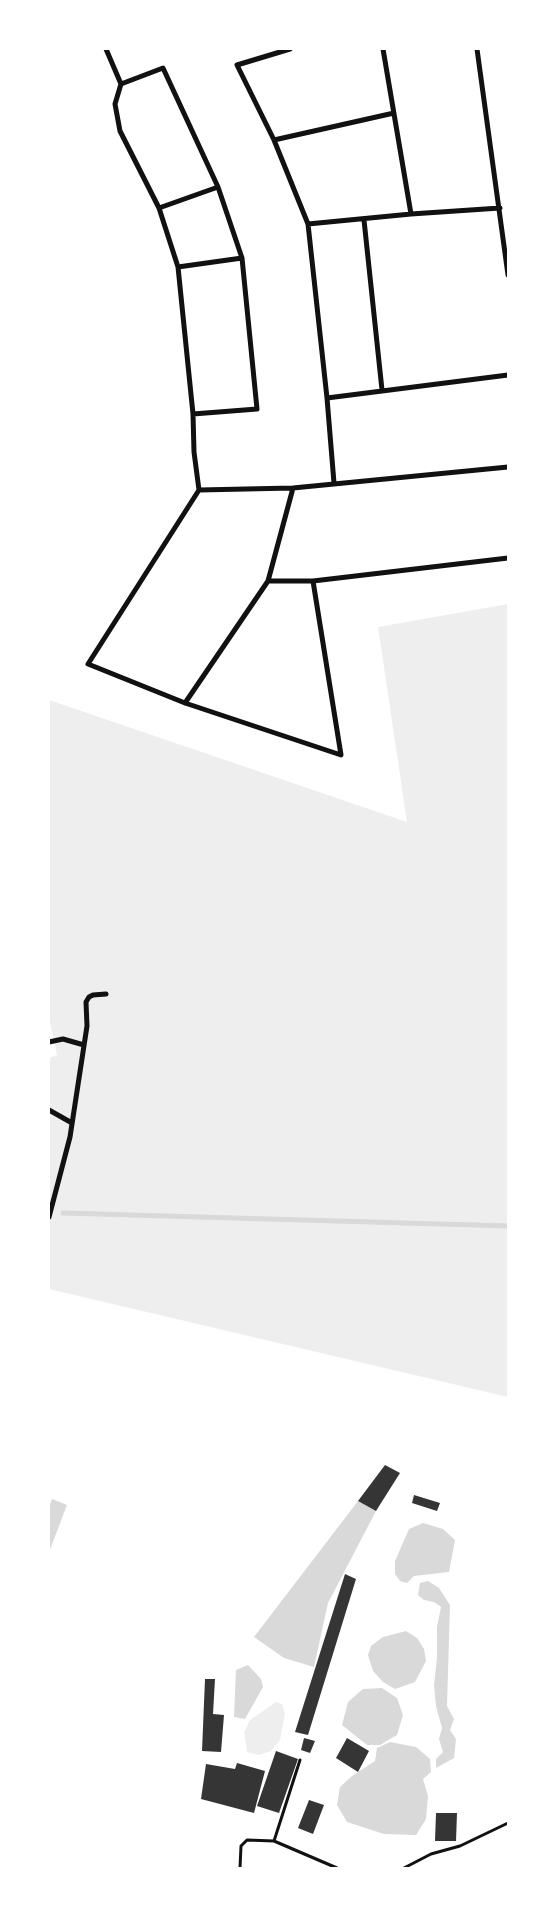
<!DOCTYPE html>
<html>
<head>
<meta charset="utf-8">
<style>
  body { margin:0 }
  #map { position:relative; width:557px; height:1917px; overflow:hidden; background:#fff; font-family:"Work Sans",sans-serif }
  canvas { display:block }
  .frame { position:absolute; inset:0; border:50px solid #fff; pointer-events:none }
</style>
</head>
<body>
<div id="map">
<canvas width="557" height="1917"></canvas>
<div class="frame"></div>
</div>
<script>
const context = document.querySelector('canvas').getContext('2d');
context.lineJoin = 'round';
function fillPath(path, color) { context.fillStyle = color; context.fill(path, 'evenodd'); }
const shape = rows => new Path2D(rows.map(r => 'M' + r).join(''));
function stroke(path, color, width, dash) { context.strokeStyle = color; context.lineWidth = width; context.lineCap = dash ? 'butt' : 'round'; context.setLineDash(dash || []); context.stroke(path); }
const green = shape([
  [508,604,508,1397,49,1289,49,1058,57,1055,49,1017,49,700,407,822,378,627],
  [276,1702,282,1704,285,1714,280,1740,271,1751,259,1755,247,1752,244,1732,250,1720]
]);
const water = shape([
  [52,1499,67,1505,49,1552,49,1507],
  [358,1501,376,1511,328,1603,314,1667,284,1658,254,1637],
  [423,1523,443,1529,455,1540,449,1572,414,1576,407,1583,400,1581,395,1574,395,1561,409,1529],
  [428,1581,439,1588,450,1605,447,1706,454,1719,450,1730,456,1739,454,1758,436,1768,436,1759,443,1752,439,1739,442,1728,436,1706,434,1685,437,1658,437,1627,441,1607,434,1602,424,1600,418,1595,420,1583],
  [406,1631,417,1638,424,1649,426,1661,415,1682,395,1689,383,1682,373,1671,368,1655,371,1646,383,1637],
  [248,1665,261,1679,263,1687,245,1719,234,1717,236,1670],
  [382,1688,397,1698,403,1715,397,1735,380,1745,367,1745,342,1725,348,1702,363,1689],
  [390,1742,416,1747,430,1759,431,1772,423,1779,428,1796,426,1819,416,1835,384,1834,347,1822,337,1805,340,1787,352,1776,375,1761,377,1748]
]);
const stream = shape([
  [63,1213,508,1226]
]);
const building = shape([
  [385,1465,400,1473,376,1511,358,1501],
  [414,1495,440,1503,437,1511,412,1503],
  [345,1574,356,1579,308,1735,295,1732],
  [205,1679,215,1679,213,1714,224,1715,221,1752,202,1751],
  [304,1738,315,1741,310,1753,301,1750],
  [347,1738,369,1751,358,1772,336,1758],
  [276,1751,298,1759,279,1813,257,1806],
  [237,1763,265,1771,254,1813,201,1799,206,1764,235,1769],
  [309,1800,324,1805,313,1834,298,1828],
  [436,1813,457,1813,456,1841,435,1841]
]);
const service = shape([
  [274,1841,300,1760],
  [240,1868,241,1846,247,1840,274,1841,337,1868],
  [404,1868,431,1854,460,1846,508,1823]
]);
const minor = shape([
  [106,49,121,84,115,104,120,131,159,208,178,267,193,414,194,452,199,490,88,664,185,703,341,755,313,581],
  [290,49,237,65,274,140,308,224,327,398,334,483],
  [383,49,411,214],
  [477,49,508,275],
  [121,84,163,68,218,187,242,258,257,409,193,414],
  [274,140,394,113],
  [159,208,218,187],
  [364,220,382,390],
  [308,224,411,214,500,208],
  [178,267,242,258],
  [327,398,508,375],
  [199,490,293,488,508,467],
  [268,581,313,581,508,558],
  [185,703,268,581,293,488],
  [49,1042,63,1039,84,1045],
  [49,1110,72,1123],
  [49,1217,70,1137,87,1026,86,1002,89,997,93,995,106,994]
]);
fillPath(green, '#eee');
fillPath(water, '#d9d9d9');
stroke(stream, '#d9d9d9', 5);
fillPath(building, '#353535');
stroke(service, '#111', 3);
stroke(minor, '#111', 5);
</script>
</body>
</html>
